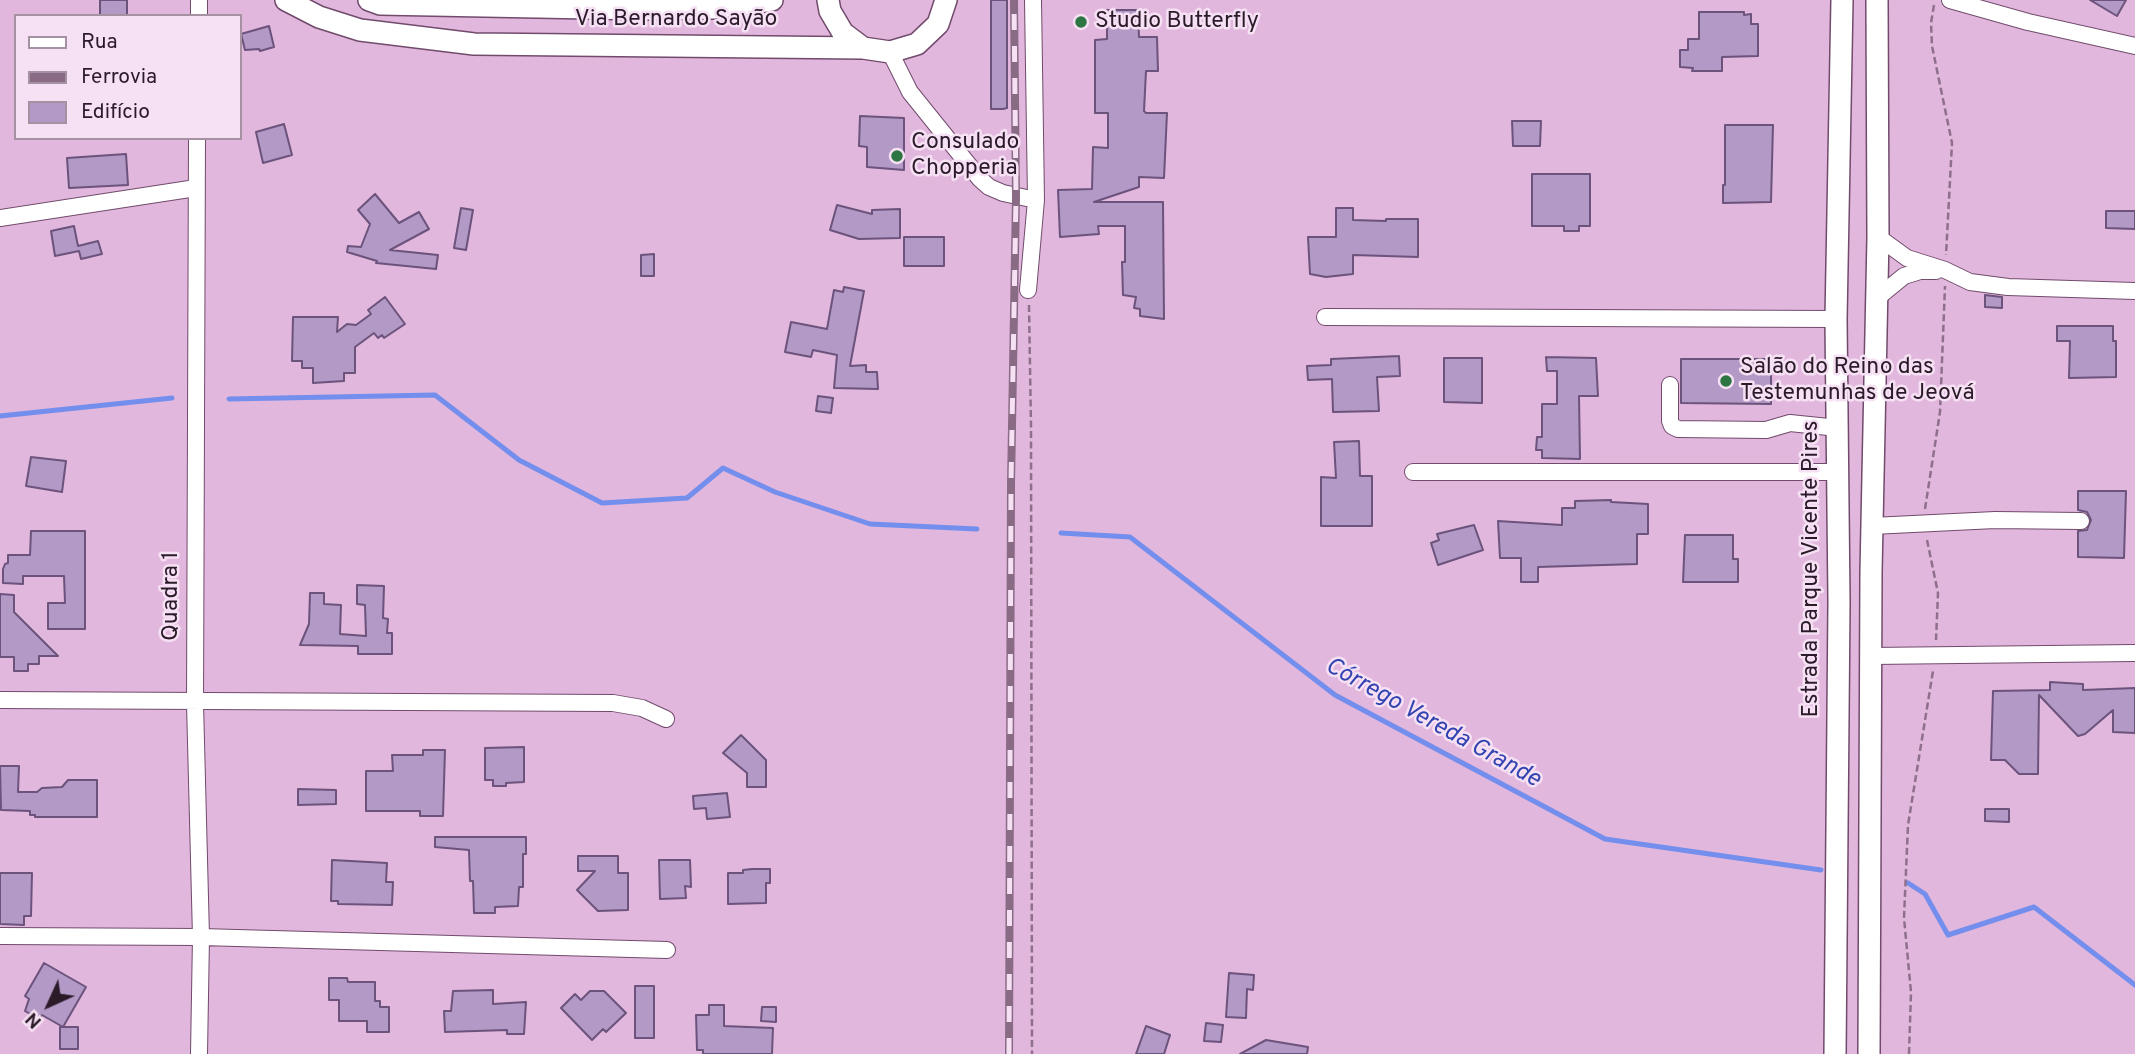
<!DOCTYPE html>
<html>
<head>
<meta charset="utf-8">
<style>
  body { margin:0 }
  #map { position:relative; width:2135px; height:1054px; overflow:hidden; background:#e2b7dd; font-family:Overpass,sans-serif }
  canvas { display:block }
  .legend { position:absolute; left:14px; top:14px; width:228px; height:126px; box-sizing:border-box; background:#f6e0f3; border:2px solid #a591a2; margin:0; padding:9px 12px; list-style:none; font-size:21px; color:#2b1b29 }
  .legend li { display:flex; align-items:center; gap:14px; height:35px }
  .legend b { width:35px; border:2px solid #a591a2 }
  .north { position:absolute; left:14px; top:970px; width:70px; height:70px; -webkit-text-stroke:5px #f6e0f3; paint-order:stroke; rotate:225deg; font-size:19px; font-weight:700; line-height:28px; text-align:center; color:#2b1b29 }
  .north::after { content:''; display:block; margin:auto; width:24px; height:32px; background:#2b1b29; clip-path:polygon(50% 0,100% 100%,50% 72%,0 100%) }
</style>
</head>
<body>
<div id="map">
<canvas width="2135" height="1054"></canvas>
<ul class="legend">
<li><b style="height:9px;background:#fff"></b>Rua</li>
<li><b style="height:9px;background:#896b85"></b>Ferrovia</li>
<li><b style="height:19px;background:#b299c6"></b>Edifício</li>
</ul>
<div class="north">N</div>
</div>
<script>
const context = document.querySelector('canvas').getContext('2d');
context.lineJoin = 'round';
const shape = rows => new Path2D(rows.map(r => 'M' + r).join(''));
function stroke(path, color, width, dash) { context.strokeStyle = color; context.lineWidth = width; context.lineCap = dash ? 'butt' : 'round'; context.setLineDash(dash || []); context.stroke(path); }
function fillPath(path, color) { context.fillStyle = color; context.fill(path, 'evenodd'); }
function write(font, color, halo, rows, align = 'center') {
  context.font = font + ' Overpass,sans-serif'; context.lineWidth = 5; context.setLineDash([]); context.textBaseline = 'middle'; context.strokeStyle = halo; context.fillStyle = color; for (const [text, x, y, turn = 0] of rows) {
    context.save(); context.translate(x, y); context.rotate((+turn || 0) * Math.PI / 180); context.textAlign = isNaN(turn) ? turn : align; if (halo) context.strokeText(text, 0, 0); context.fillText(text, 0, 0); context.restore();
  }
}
const stream = shape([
  [229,399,435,395,519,460,602,503,687,498,723,468,775,492,870,524,977,529],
  [0,416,172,398],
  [1061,533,1130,537,1335,695,1605,839,1821,870],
  [1908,883,1925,894,1948,935,2034,907,2135,985]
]);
const building = shape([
  [100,0,127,0,127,16,100,16,100,0],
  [991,0,1007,0,1007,108,1003,109,991,109,991,0],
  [2090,0,2126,0,2117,16,2090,0],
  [1107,10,1138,10,1139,37,1157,37,1158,71,1146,71,1144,111,1146,113,1167,113,1164,178,1139,177,1139,187,1094,202,1163,202,1164,319,1140,316,1140,309,1134,308,1136,297,1123,295,1122,262,1125,262,1125,226,1098,226,1099,234,1060,237,1058,190,1092,189,1093,147,1108,148,1108,113,1095,113,1095,40,1107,39,1107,10],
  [1699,12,1744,12,1744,15,1751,14,1751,24,1758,24,1758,56,1722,57,1722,71,1692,71,1693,68,1680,67,1680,50,1688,50,1688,39,1699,39,1699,12],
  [269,26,274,47,260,51,259,49,245,50,241,34,269,26],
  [860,116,904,118,904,170,867,167,867,147,859,146,860,116],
  [1512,121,1541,121,1540,146,1513,146,1512,121],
  [284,124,292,155,263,163,256,132,284,124],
  [1725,125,1773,125,1771,202,1723,203,1723,185,1725,185,1725,125],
  [126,154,128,185,69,188,67,158,126,154],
  [1532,174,1590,174,1590,226,1579,226,1579,231,1564,231,1564,226,1532,226,1532,174],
  [375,194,399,223,419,212,429,229,390,250,438,255,436,269,376,263,377,261,347,252,348,246,361,247,370,224,358,210,375,194],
  [837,205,872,214,872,210,900,209,900,238,859,239,830,230,837,205],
  [461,208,473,210,466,250,454,248,461,208],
  [1336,208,1353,208,1353,220,1386,221,1386,219,1418,219,1418,257,1353,255,1353,274,1326,277,1310,274,1308,237,1336,237,1336,208],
  [2106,211,2135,211,2135,229,2106,228,2106,211],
  [74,226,78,246,98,241,102,254,81,259,79,251,55,256,51,231,74,226],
  [904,237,944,237,944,266,904,266,904,237],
  [654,254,654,276,641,276,641,255,654,254],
  [844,287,864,291,850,366,866,365,866,372,877,372,878,389,834,388,837,355,813,350,811,357,785,352,791,322,827,329,834,290,843,292,844,287],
  [1985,295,2002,297,2002,308,1985,307,1985,295],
  [385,297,405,324,384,338,382,335,378,338,374,333,355,347,355,373,344,373,344,381,313,383,313,368,302,368,302,361,292,361,293,317,338,317,337,332,347,324,356,325,371,314,368,310,385,297],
  [2057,326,2113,326,2113,341,2116,341,2116,377,2069,378,2070,341,2057,341,2057,326],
  [1399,356,1400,376,1377,377,1379,411,1333,412,1332,379,1308,380,1307,366,1331,365,1331,359,1399,356],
  [1546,357,1596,358,1598,396,1579,396,1580,459,1542,458,1542,450,1536,450,1537,437,1542,437,1542,404,1557,404,1557,371,1547,371,1546,357],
  [1444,358,1482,358,1482,403,1444,402,1444,358],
  [1681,359,1771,359,1771,404,1681,403,1681,359],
  [818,396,833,398,831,413,816,411,818,396],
  [1359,441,1360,476,1372,476,1372,526,1321,526,1321,477,1336,478,1334,442,1359,441],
  [31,457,66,461,62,492,26,486,31,457],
  [2078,491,2126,491,2124,558,2078,557,2078,531,2087,530,2091,520,2087,512,2078,510,2078,491],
  [1611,500,1611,502,1648,504,1648,534,1637,534,1637,564,1538,567,1538,582,1521,582,1521,558,1500,558,1498,521,1562,525,1562,508,1575,508,1575,501,1611,500],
  [1474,525,1483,550,1438,565,1431,543,1439,540,1437,534,1474,525],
  [31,531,85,531,85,629,48,629,48,603,65,603,64,576,23,576,23,584,3,583,3,569,5,564,8,563,8,555,30,555,31,531],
  [1685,535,1733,535,1733,559,1738,559,1738,582,1683,582,1685,535],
  [357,585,384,586,383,618,388,619,387,633,392,633,392,654,358,654,358,646,300,645,309,624,310,593,324,593,324,604,341,605,340,634,366,636,365,605,357,604,357,585],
  [0,594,14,595,14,612,58,656,39,656,39,664,28,664,28,671,14,671,14,657,0,657,0,594],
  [2050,682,2083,684,2083,690,2135,688,2135,733,2113,732,2113,710,2085,734,2078,736,2039,695,2038,774,2019,774,2005,760,1991,760,1993,691,2050,690,2050,682],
  [741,735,766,760,766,787,747,787,747,773,723,753,741,735],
  [524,747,524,782,506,783,506,786,493,786,493,780,485,780,485,748,524,747],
  [423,750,445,750,443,816,420,816,420,811,366,811,366,771,393,771,392,755,423,755,423,750],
  [0,766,19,766,18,792,37,792,42,788,62,787,68,780,97,780,97,817,35,817,35,815,30,815,30,811,1,810,0,766],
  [298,789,336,790,336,804,298,805,298,789],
  [727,793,730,817,707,819,706,808,694,809,693,796,727,793],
  [1985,809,2009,809,2009,822,1985,821,1985,809],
  [435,837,526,837,526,854,523,854,523,887,519,887,518,906,495,907,495,913,474,913,473,881,470,881,469,850,435,847,435,837],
  [578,856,618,856,618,873,628,873,628,910,598,911,577,890,595,871,578,871,578,856],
  [332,860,387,863,386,882,393,882,392,905,338,904,338,901,331,901,332,860],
  [659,860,690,860,691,887,685,886,686,898,660,899,659,860],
  [752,869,770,869,770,883,766,883,766,903,728,904,728,873,743,873,743,870,752,869],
  [0,873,32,873,31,916,24,916,24,925,0,924,0,873],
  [44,963,86,987,63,1027,42,1015,39,1019,25,1011,29,999,25,996,44,963],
  [1229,973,1254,975,1253,990,1247,989,1246,1018,1226,1017,1229,973],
  [329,978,347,978,348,982,375,982,375,1001,380,1001,380,1007,389,1007,389,1032,367,1032,367,1021,339,1021,339,1000,329,1000,329,978],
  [635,986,654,986,654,1038,635,1038,635,986],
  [493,990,493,1004,526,1002,524,1034,507,1034,507,1030,445,1032,444,1011,451,1011,453,991,493,990],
  [590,991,604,991,626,1013,606,1032,603,1029,592,1040,561,1008,575,994,581,1000,590,991],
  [709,1005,724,1005,724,1026,773,1028,772,1054,703,1054,703,1050,697,1050,696,1015,709,1015,709,1005],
  [762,1007,776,1007,776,1022,761,1021,762,1007],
  [1206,1023,1223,1025,1221,1042,1204,1041,1206,1023],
  [1146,1026,1170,1035,1164,1054,1136,1054,1146,1026],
  [60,1027,78,1027,78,1049,60,1049,60,1027],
  [1266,1040,1308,1047,1307,1054,1240,1054,1266,1040]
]);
const path = shape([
  [1934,5,1931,23,1932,46,1952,143,1946,255],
  [1029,305,1031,426,1032,1054],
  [1925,509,1940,412,1945,286],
  [1927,540,1938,593,1936,640],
  [1909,1054,1911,992,1904,918,1908,825,1933,671]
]);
const minor = shape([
  [1950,0,2028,22,2135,46],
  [199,16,199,0],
  [890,52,910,92,980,179,989,187,1003,193,1036,200],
  [197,138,195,703,201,937,199,1054],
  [0,218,196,188],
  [1878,237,1907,258,1945,270,1970,282,2008,287,2135,291],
  [1028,290,1036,200,1033,0],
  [1877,298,1904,276,1920,271,1936,271],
  [1325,317,1836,319],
  [1670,385,1670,421,1672,426,1678,429,1766,430,1790,423,1838,428],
  [1413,472,1838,472],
  [1872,526,1995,520,2081,521],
  [1871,656,2135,653],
  [0,700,613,703,642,708,666,719],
  [0,936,201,937,667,950]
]);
const major = shape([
  [286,0,319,17,360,30,474,44,863,48],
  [369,0,380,4,642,9,713,8,772,0],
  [828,0,830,11,843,33,863,48,890,52,917,44,938,24,946,0],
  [1835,1054,1839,602,1836,319,1842,0],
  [1869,1054,1871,572,1878,237,1877,0]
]);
const rail = shape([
  [1009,1054,1011,484,1016,197,1014,0]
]);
const markers = [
  [1081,22,7,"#2d7542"],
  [897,156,7,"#2d7542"],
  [1726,381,7,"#2d7542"]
];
const streetNames = [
  ["Via Bernardo Sayão",676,20],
  ["Estrada Parque Vicente Pires",1812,569,-90],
  ["Quadra 1",172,596,-90]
];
const poiNames = [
  ["Studio Butterfly",1095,22],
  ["Consulado",911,143],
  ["Chopperia",911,169],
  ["Salão do Reino das",1740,368],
  ["Testemunhas de Jeová",1740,394]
];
const waterNames = [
  ["Córrego Vereda Grande",1432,724,29]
];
stroke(stream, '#738eec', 5);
fillPath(building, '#b299c6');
stroke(building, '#6b537c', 2);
stroke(minor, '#704b6c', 18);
stroke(major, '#704b6c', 24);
stroke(path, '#8e708b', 2.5, [7, 3.5]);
stroke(minor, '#fff', 16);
stroke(major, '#fff', 21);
stroke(rail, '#896b85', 8);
stroke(rail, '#f6e0f3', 5, [16]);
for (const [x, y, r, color] of markers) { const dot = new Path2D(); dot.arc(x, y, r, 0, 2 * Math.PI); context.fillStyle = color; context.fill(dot); stroke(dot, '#f6e0f3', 2.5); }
write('23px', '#2b1b29', '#f6e0f3', streetNames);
write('23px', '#2b1b29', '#f6e0f3', poiNames, 'left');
write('italic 24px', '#3143b0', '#f6e0f3', waterNames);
</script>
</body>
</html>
